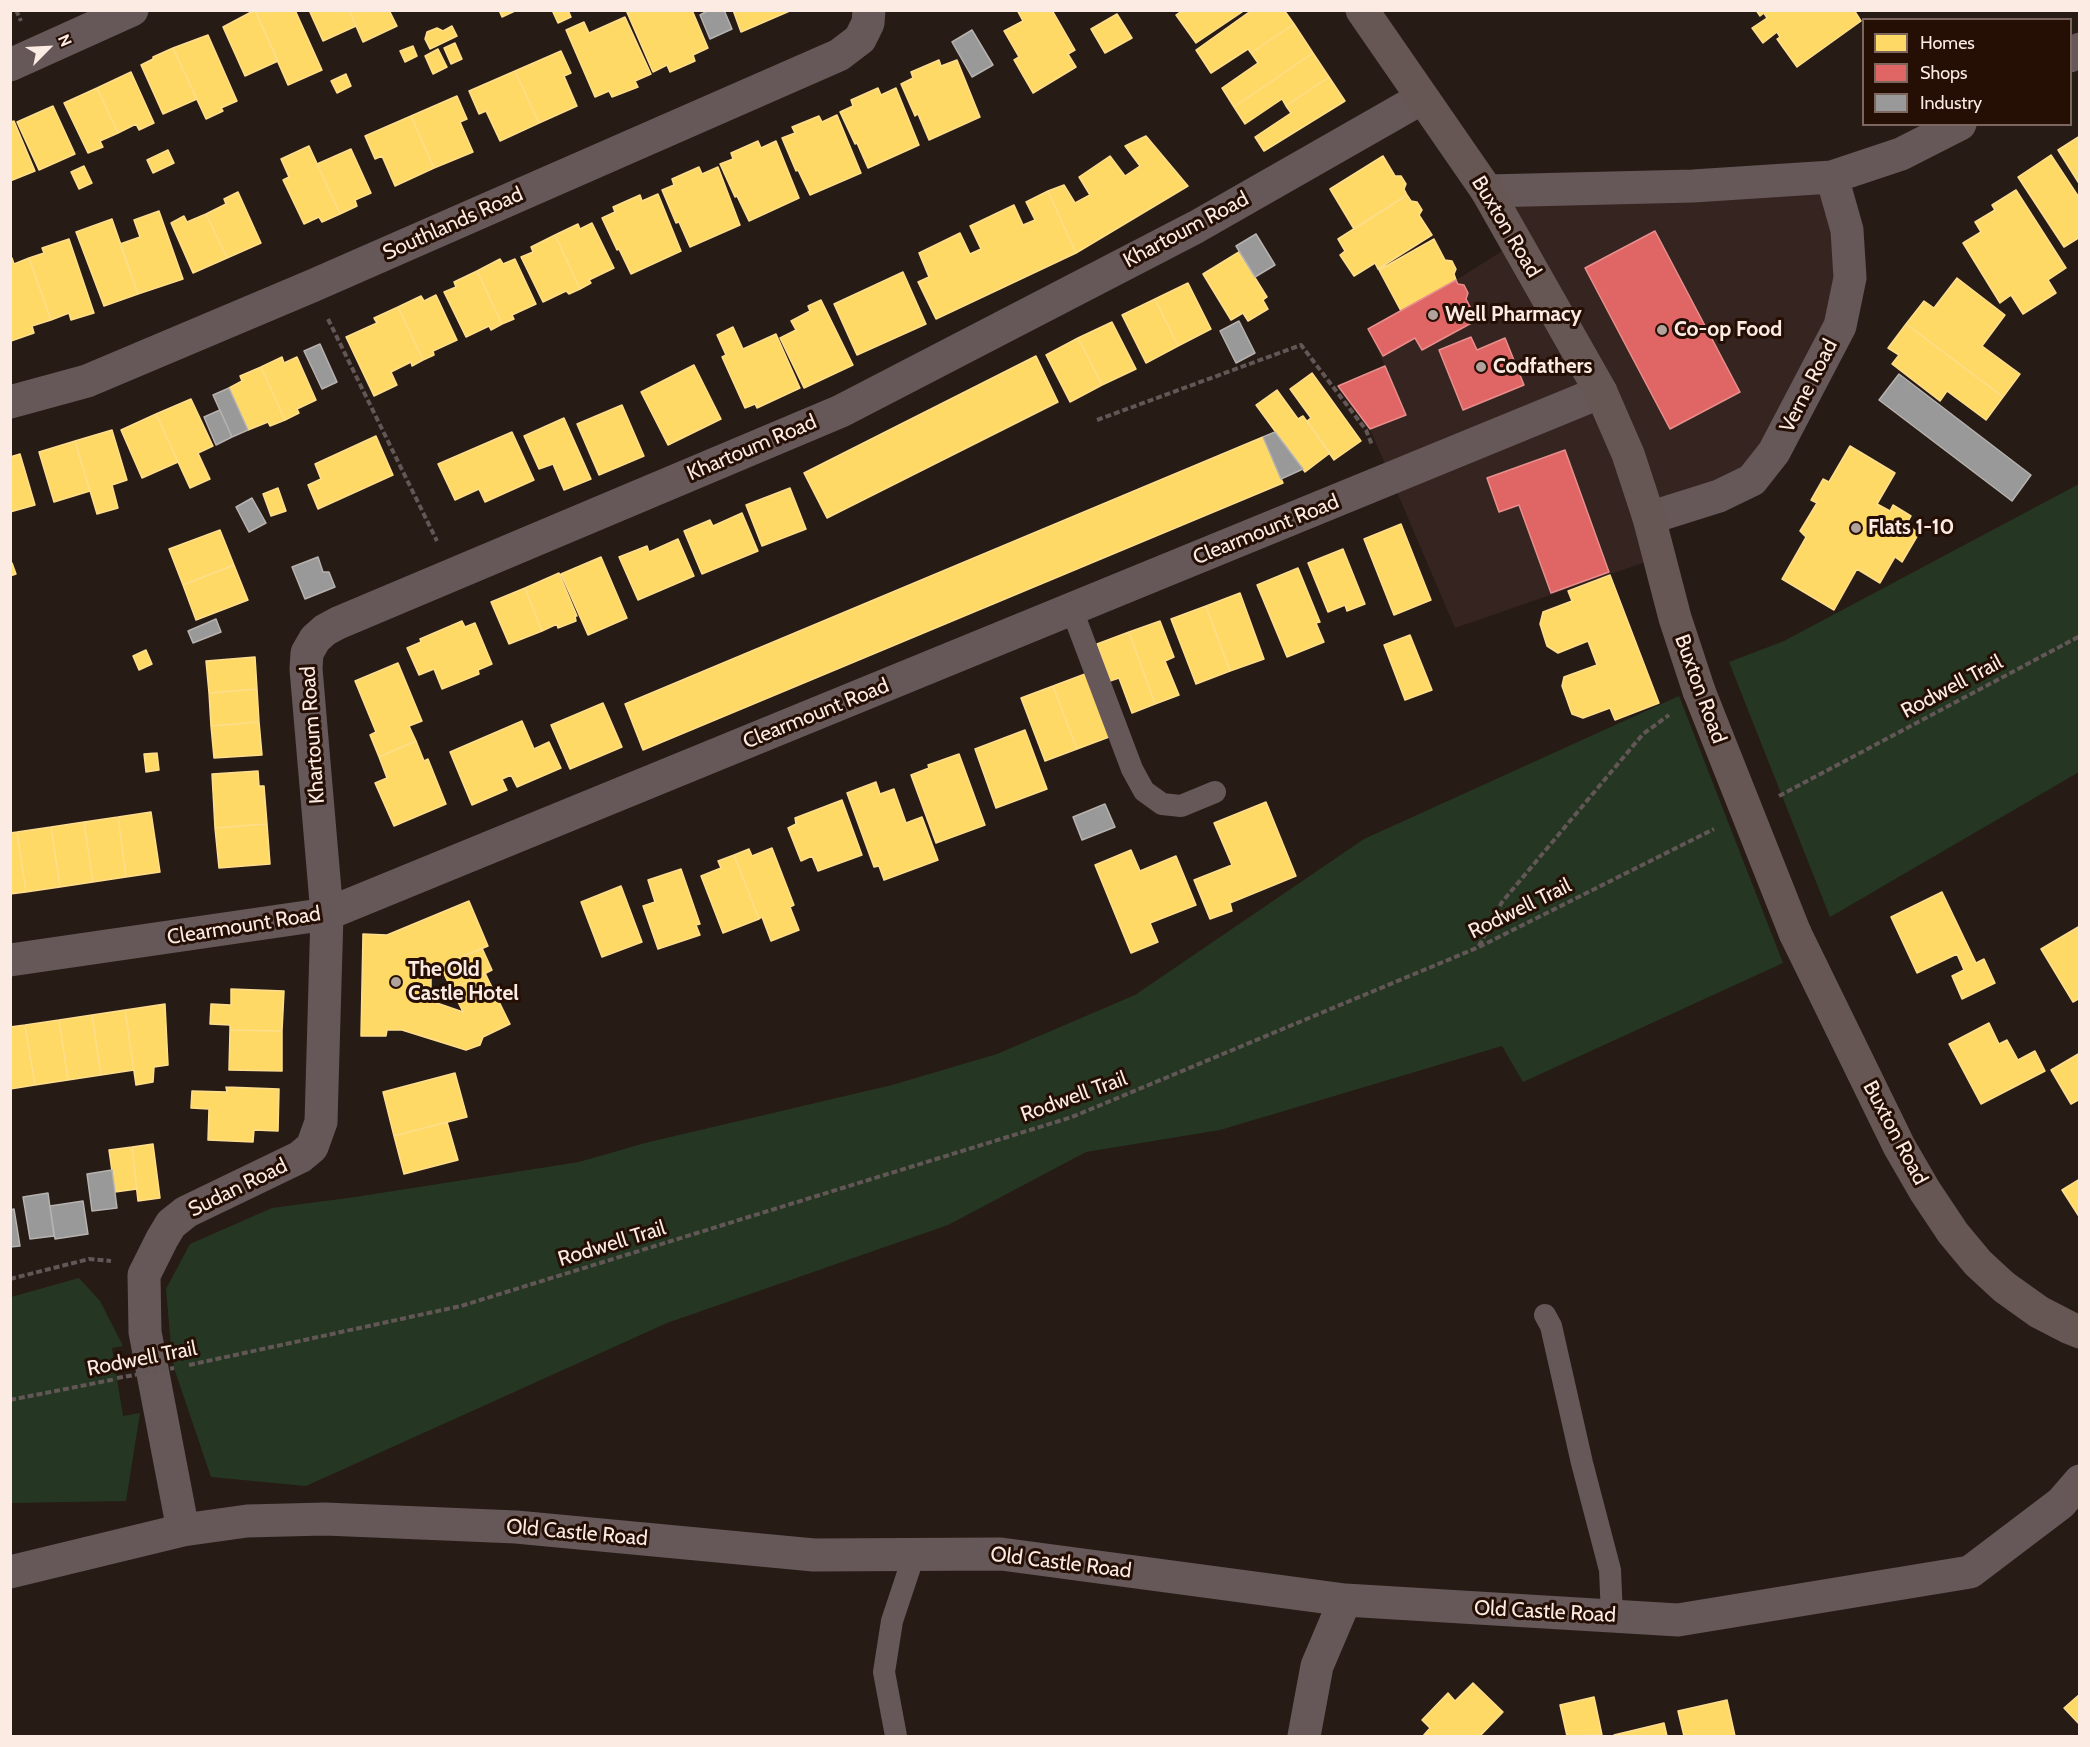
<!DOCTYPE html>
<html>
<head>
<meta charset="utf-8">
<style>
  body { margin:0 }
  #map { position:relative; width:2090px; height:1747px; overflow:hidden; background:#271b15; font-family:Cabin,sans-serif }
  canvas { display:block }
  .frame { position:absolute; inset:0; border:12px solid #fbebe3; pointer-events:none }
  .legend { position:absolute; left:1862px; top:18px; width:210px; height:108px; box-sizing:border-box; background:#250f05; border:2px solid #7b675e; margin:0; padding:8px 10px; list-style:none; font-size:18px; color:#fbebe3 }
  .legend li { display:flex; align-items:center; gap:12px; height:30px }
  .legend b { width:30px; border:2px solid #7b675e }
  .north { position:absolute; left:18px; top:18px; width:60px; height:60px; -webkit-text-stroke:4px #250f05; paint-order:stroke; rotate:66deg; font-size:16px; font-weight:700; line-height:24px; text-align:center; color:#fbebe3 }
  .north::after { content:''; display:block; margin:auto; width:21px; height:27px; background:#fbebe3; clip-path:polygon(50% 0,100% 100%,50% 72%,0 100%) }
</style>
</head>
<body>
<div id="map">
<canvas width="2090" height="1747"></canvas>
<div class="frame"></div>
<ul class="legend">
<li><b style="height:16px;background:#ffd966"></b>Homes</li>
<li><b style="height:16px;background:#e06666"></b>Shops</li>
<li><b style="height:16px;background:#999"></b>Industry</li>
</ul>
<div class="north">N</div>
</div>
<script>
const context = document.querySelector('canvas').getContext('2d');
context.lineJoin = 'round';
function fillPath(path, color) { context.fillStyle = color; context.fill(path, 'evenodd'); }
const shape = rows => new Path2D(rows.map(r => 'M' + r).join(''));
function stroke(path, color, width, dash) { context.strokeStyle = color; context.lineWidth = width; context.lineCap = dash ? 'butt' : 'round'; context.setLineDash(dash || []); context.stroke(path); }
function write(font, color, halo, rows, align = 'center') {
  context.font = font + ' Cabin,sans-serif'; context.lineWidth = 6; context.setLineDash([]); context.textBaseline = 'middle'; context.strokeStyle = halo; context.fillStyle = color; for (const [text, x, y, turn = 0] of rows) {
    context.save(); context.translate(x, y); context.rotate((+turn || 0) * Math.PI / 180); context.textAlign = isNaN(turn) ? turn : align; if (halo) context.strokeText(text, 0, 0); context.fillText(text, 0, 0); context.restore();
  }
}
const commercial = shape([
  [1830,182,1847,279,1749,477,1644,514,1657,558,1455,628,1370,429,1338,386,1385,366,1368,329,1456,280,1512,245,1486,198]
]);
const green = shape([
  [2079,484,2079,772,1830,917,1729,662,1784,641],
  [1679,696,1783,963,1523,1082,1502,1046,1220,1130,1086,1152,948,1225,667,1323,306,1486,211,1477,174,1368,171,1346,166,1289,190,1244,272,1208,355,1197,579,1162,645,1143,892,1085,997,1054,1135,995,1364,839],
  [79,1278,100,1301,123,1346,112,1348,123,1416,140,1413,126,1501,11,1503,11,1297]
]);
const homes = shape([
  [255,10,295,10,322,70,288,85,255,10],
  [255,10,278,61,245,76,223,27,255,10],
  [309,10,349,10,356,26,323,41,309,10],
  [349,10,389,10,397,26,363,42,349,10],
  [499,10,517,10,502,17,499,10],
  [552,10,568,10,571,17,558,23,552,10],
  [626,10,692,10,708,48,693,55,695,61,670,72,667,65,653,72,626,10],
  [733,10,792,10,741,32,733,10],
  [1017,10,1052,10,1075,50,1068,54,1076,67,1033,93,1014,60,1019,57,1004,31,1023,21,1017,10],
  [1183,10,1245,10,1196,43,1176,15,1183,10],
  [1252,10,1284,10,1294,24,1251,53,1248,49,1211,73,1196,50,1252,10],
  [1756,10,1854,10,1861,21,1797,67,1777,39,1780,37,1777,32,1763,43,1752,28,1767,18,1764,13,1760,16,1756,10],
  [1117,14,1132,38,1105,53,1091,29,1117,14],
  [625,17,651,74,635,81,638,87,612,97,609,91,595,97,566,30,584,22,589,33,625,17],
  [1294,24,1313,53,1234,107,1222,88,1258,63,1251,53,1294,24],
  [452,26,457,36,430,49,425,39,427,32,437,28,443,31,452,26],
  [208,35,237,101,221,108,223,111,206,119,173,48,208,35],
  [455,43,462,59,451,64,444,48,455,43],
  [413,46,417,56,405,62,400,51,413,46],
  [173,48,197,99,163,114,141,65,153,59,153,57,173,48],
  [438,49,447,67,433,74,425,56,438,49],
  [561,51,571,73,564,76,577,106,539,123,515,71,561,51],
  [1313,53,1329,77,1286,106,1282,99,1245,124,1234,107,1313,53],
  [939,60,941,66,957,60,980,117,929,140,918,114,915,116,901,84,913,78,911,72,939,60],
  [515,71,539,123,500,141,486,111,479,114,469,91,515,71],
  [131,72,154,123,139,130,136,124,118,133,97,88,131,72],
  [346,74,351,86,337,93,331,81,346,74],
  [1329,77,1345,101,1264,151,1255,137,1291,113,1286,106,1329,77],
  [97,88,118,133,100,141,103,147,88,153,64,103,97,88],
  [878,88,881,95,896,88,919,145,868,168,857,143,855,144,840,112,853,106,851,100,878,88],
  [457,96,467,119,460,122,473,152,434,168,411,116,457,96],
  [53,106,75,154,39,170,17,122,53,106],
  [837,115,861,173,810,195,798,170,796,171,782,138,795,133,792,127,819,116,822,122,837,115],
  [411,116,434,168,395,186,382,156,375,159,365,136,411,116],
  [14,121,35,171,10,181,10,122,14,121],
  [1146,136,1188,186,1076,253,1048,191,1064,185,1075,203,1090,195,1079,177,1110,156,1125,176,1140,166,1125,146,1146,136],
  [2080,136,2080,185,2058,150,2080,136],
  [758,141,761,148,776,141,799,198,749,221,737,196,735,197,720,164,733,159,731,153,758,141],
  [309,146,340,214,322,222,319,217,304,224,283,180,289,177,281,159,309,146],
  [351,149,371,193,355,200,357,206,340,214,317,164,351,149],
  [168,150,174,163,153,173,147,160,168,150],
  [2051,155,2080,199,2080,237,2064,247,2018,177,2051,155],
  [1383,156,1395,176,1401,176,1406,184,1404,189,1407,195,1354,229,1330,189,1383,156],
  [84,166,92,183,79,189,71,172,84,166],
  [699,167,702,174,718,167,740,225,690,247,679,222,676,223,662,190,674,185,672,179,699,167],
  [2016,190,2066,268,2048,280,2056,293,2023,314,2011,295,2000,303,1963,243,1981,232,1975,222,1995,210,1992,205,2016,190],
  [1048,191,1076,253,936,319,918,282,929,277,919,253,960,233,970,254,981,249,970,226,1014,205,1023,225,1035,220,1026,202,1048,191],
  [238,192,261,243,227,258,206,214,226,204,224,199,238,192],
  [658,194,681,251,631,274,619,249,617,250,602,218,615,212,613,207,640,195,642,201,658,194],
  [1407,195,1411,201,1417,202,1422,210,1419,215,1432,235,1378,269,1375,263,1354,276,1340,255,1345,251,1338,239,1407,195],
  [159,211,183,279,138,294,120,244,140,237,134,220,159,211],
  [206,214,227,258,193,273,171,223,184,216,187,222,206,214],
  [112,219,138,294,104,306,76,232,112,219],
  [592,223,614,268,589,280,591,283,580,289,555,235,578,224,580,229,592,223],
  [555,235,580,289,569,294,566,291,543,302,521,257,533,252,531,247,555,235],
  [69,239,94,313,71,320,69,313,51,320,29,258,44,253,42,248,69,239],
  [1434,239,1445,260,1452,261,1456,269,1454,274,1456,280,1401,311,1379,270,1434,239],
  [1239,252,1267,297,1263,300,1268,309,1248,321,1243,313,1231,320,1203,274,1239,252],
  [12,258,14,264,29,258,51,320,32,326,34,333,11,341,10,259,12,258],
  [500,259,503,264,515,259,536,304,512,315,514,319,502,324,477,271,500,259],
  [477,271,502,324,491,330,489,326,466,337,444,292,456,287,454,282,477,271],
  [903,272,926,324,857,355,834,304,903,272],
  [1957,278,2005,315,1982,346,2020,374,2003,397,1906,324,1924,301,1934,308,1957,278],
  [1188,283,1211,329,1178,346,1155,299,1188,283],
  [436,295,457,340,433,351,434,355,423,360,398,307,421,296,424,301,436,295],
  [1155,299,1178,346,1146,363,1122,315,1155,299],
  [821,300,853,365,804,388,780,338,796,330,791,321,810,311,808,306,821,300],
  [398,307,423,360,412,366,411,362,391,372,397,385,374,396,346,337,377,323,374,318,398,307],
  [1112,322,1136,369,1102,385,1078,338,1112,322],
  [1906,324,2003,397,1986,420,1947,391,1940,401,1892,364,1899,355,1888,348,1906,324],
  [733,327,743,349,776,334,800,388,757,408,755,404,745,408,722,357,726,355,717,335,733,327],
  [1078,338,1102,385,1070,402,1046,355,1078,338],
  [1036,356,1058,402,827,518,804,473,1036,356],
  [282,357,284,363,297,357,316,400,297,409,299,413,285,420,261,367,282,357],
  [694,365,721,419,668,445,641,392,694,365],
  [261,367,285,420,270,426,268,422,248,430,229,388,242,381,240,376,261,367],
  [1312,373,1361,441,1334,460,1307,421,1311,418,1290,389,1312,373],
  [1277,390,1298,419,1303,416,1330,453,1305,472,1256,405,1277,390],
  [191,399,213,446,198,453,210,479,190,488,156,414,191,399],
  [622,405,644,456,599,475,577,424,622,405],
  [156,414,178,462,142,478,121,430,156,414],
  [564,418,591,479,564,490,553,464,539,469,524,436,564,418],
  [112,430,127,480,112,485,118,508,97,514,75,441,112,430],
  [512,432,534,480,485,502,479,489,455,500,438,464,512,432],
  [376,436,393,475,318,509,308,485,321,479,315,464,376,436],
  [1263,437,1283,483,643,750,625,704,1263,437],
  [75,441,90,491,54,502,39,452,75,441],
  [1850,446,1895,473,1877,504,1890,511,1893,505,1911,516,1906,525,1919,533,1902,562,1895,557,1880,583,1857,569,1834,610,1782,579,1806,537,1800,531,1817,503,1811,500,1823,479,1829,482,1850,446],
  [20,454,35,505,10,512,10,457,20,454],
  [278,488,286,511,271,516,263,494,278,488],
  [790,488,806,529,762,546,746,505,790,488],
  [742,513,758,551,702,574,684,531,710,520,713,526,742,513],
  [1401,524,1431,600,1394,615,1364,539,1401,524],
  [220,530,234,565,183,585,169,549,220,530],
  [678,539,694,576,638,600,619,557,647,546,649,552,678,539],
  [1343,549,1365,604,1347,611,1345,605,1328,612,1308,563,1343,549],
  [601,557,627,618,588,635,561,574,601,557],
  [12,563,16,574,10,576,10,564,12,563],
  [234,565,248,600,196,620,183,585,234,565],
  [1298,568,1320,622,1316,623,1324,642,1287,657,1257,585,1298,568],
  [559,573,577,616,575,616,576,621,558,628,557,624,542,631,525,588,559,573],
  [1610,575,1659,703,1615,720,1610,708,1583,718,1572,714,1562,686,1564,677,1597,665,1588,641,1558,653,1547,646,1540,624,1543,612,1572,601,1568,591,1610,575],
  [525,588,542,631,509,644,491,602,525,588],
  [1240,593,1264,659,1230,671,1206,606,1240,593],
  [1206,606,1230,671,1196,684,1171,619,1206,606],
  [462,621,465,627,475,623,492,664,478,670,479,674,442,689,434,669,419,675,407,648,421,642,420,639,462,621],
  [1160,621,1174,657,1165,661,1179,695,1155,704,1129,632,1160,621],
  [1129,632,1155,704,1132,713,1119,678,1110,681,1097,644,1129,632],
  [1410,635,1432,690,1405,700,1384,645,1410,635],
  [146,650,152,664,139,670,133,656,146,650],
  [255,657,257,689,209,693,206,661,255,657],
  [398,663,422,721,409,726,416,741,379,757,370,735,376,732,355,681,398,663],
  [1085,674,1109,737,1077,749,1053,686,1085,674],
  [1053,686,1077,749,1045,761,1021,698,1053,686],
  [257,689,259,722,211,726,209,693,257,689],
  [603,703,622,747,570,769,551,725,603,703],
  [522,721,534,749,549,742,561,768,517,787,511,775,502,779,507,790,472,805,450,752,522,721],
  [259,722,262,755,214,758,211,726,259,722],
  [1025,730,1047,789,996,808,975,749,1025,730],
  [416,741,424,761,428,759,446,804,394,826,375,783,387,778,379,757,416,741],
  [157,753,159,770,146,772,144,754,157,753],
  [959,754,985,825,936,843,911,775,929,768,928,765,959,754],
  [258,771,259,786,264,786,267,824,215,828,212,774,258,771],
  [876,782,880,794,894,789,906,823,922,817,938,860,884,880,879,866,874,867,847,793,876,782],
  [842,800,862,855,818,871,812,856,801,861,788,828,796,824,795,818,842,800],
  [1266,802,1296,876,1230,903,1232,911,1210,919,1194,880,1232,865,1214,823,1266,802],
  [151,812,160,872,126,877,118,817,151,812],
  [118,817,126,877,93,882,84,822,118,817],
  [84,822,93,882,60,887,51,827,84,822],
  [267,824,270,864,219,868,215,828,267,824],
  [51,827,60,887,26,892,17,832,51,827],
  [17,832,26,892,10,894,10,833,17,832],
  [772,848,794,905,790,907,799,930,771,941,762,917,759,919,734,855,749,849,752,856,772,848],
  [1131,850,1140,871,1176,856,1196,905,1150,923,1158,942,1131,953,1095,865,1131,850],
  [734,855,759,919,723,933,701,876,721,868,718,861,734,855],
  [681,869,700,924,696,925,700,935,658,949,643,906,655,902,648,880,681,869],
  [621,886,642,942,602,957,581,902,621,886],
  [1942,892,1976,963,1984,959,1995,983,1962,999,1952,976,1964,970,1957,954,1917,973,1891,917,1942,892],
  [469,901,488,946,431,970,431,1001,463,1012,452,990,485,973,510,1024,483,1037,480,1045,466,1050,402,1030,387,1030,386,1036,361,1036,363,934,387,935,469,901],
  [2080,926,2080,998,2073,1002,2041,949,2080,926],
  [482,948,492,970,452,990,440,966,482,948],
  [231,989,284,991,282,1031,230,1030,230,1025,210,1024,211,1004,231,1005,231,989],
  [165,1004,168,1065,154,1067,153,1082,136,1085,125,1010,165,1004],
  [125,1010,134,1070,101,1075,92,1015,125,1010],
  [92,1015,101,1075,68,1080,59,1020,92,1015],
  [59,1020,68,1080,35,1085,25,1025,59,1020],
  [1989,1023,1999,1044,2007,1040,2018,1060,2035,1051,2045,1071,1981,1104,1949,1044,1989,1023],
  [25,1025,35,1085,10,1089,10,1027,25,1025],
  [230,1030,282,1031,282,1071,229,1070,230,1030],
  [2080,1053,2080,1099,2071,1104,2051,1070,2080,1053],
  [455,1073,467,1117,394,1136,383,1092,455,1073],
  [226,1087,279,1089,278,1131,254,1130,253,1142,208,1140,209,1109,191,1108,192,1091,227,1092,226,1087],
  [447,1122,458,1160,404,1174,394,1136,447,1122],
  [153,1144,160,1198,138,1201,132,1147,153,1144],
  [132,1147,137,1189,115,1192,109,1150,132,1147],
  [2080,1179,2080,1218,2062,1190,2080,1179],
  [1473,1683,1503,1712,1480,1736,1423,1736,1430,1728,1422,1720,1448,1693,1455,1701,1473,1683],
  [2080,1694,2080,1725,2064,1708,2080,1694],
  [1594,1697,1602,1735,1567,1736,1560,1705,1594,1697],
  [1727,1700,1735,1736,1684,1736,1678,1711,1727,1700],
  [1664,1723,1667,1736,1615,1736,1614,1735,1664,1723]
]);
const shops = shape([
  [1655,231,1740,392,1670,429,1585,268,1655,231],
  [1456,280,1458,284,1464,285,1468,293,1466,299,1477,320,1422,350,1415,338,1383,356,1368,329,1456,280],
  [1471,337,1477,350,1505,338,1524,385,1463,410,1439,350,1471,337],
  [1385,366,1406,415,1370,429,1338,386,1385,366],
  [1565,450,1609,572,1551,593,1519,505,1499,512,1487,478,1565,450]
]);
const industry = shape([
  [709,10,724,10,732,29,710,39,700,15,709,10],
  [972,30,993,65,972,77,952,42,972,30],
  [1256,234,1275,265,1255,277,1236,246,1256,234],
  [1239,321,1255,353,1236,363,1220,331,1239,321],
  [320,344,337,382,322,389,304,351,320,344],
  [1899,374,2031,475,2012,501,1879,400,1899,374],
  [229,388,248,430,232,437,213,395,229,388],
  [220,410,232,437,216,445,204,417,220,410],
  [1275,432,1303,469,1281,479,1263,437,1275,432],
  [252,498,266,523,249,532,236,507,252,498],
  [318,557,323,572,329,572,335,587,305,599,292,567,318,557],
  [216,619,221,632,193,643,188,631,216,619],
  [1105,804,1115,827,1082,840,1073,817,1105,804],
  [112,1170,117,1208,92,1211,87,1174,112,1170],
  [48,1193,54,1236,30,1239,23,1197,48,1193],
  [83,1201,88,1234,55,1239,50,1206,83,1201],
  [14,1209,20,1246,10,1247,10,1210,14,1209]
]);
const path = shape([
  [16,10,21,21],
  [328,319,437,541],
  [1097,420,1301,345,1366,430,1372,445],
  [1779,796,2080,636],
  [1479,946,1502,902,1643,734,1669,715],
  [10,1279,89,1259,111,1261],
  [189,1365,461,1306,1072,1117,1479,947,1714,829],
  [10,1400,116,1379]
]);
const service = shape([
  [1072,610,1132,769,1144,791,1162,804,1181,806,1215,792],
  [1545,1315,1551,1326,1582,1463,1610,1570,1612,1616],
  [896,1736,884,1672,892,1621,914,1555]
]);
const minor = shape([
  [2070,56,2080,49],
  [10,65,132,10],
  [1487,191,1693,186,1832,177,1901,154,1960,124],
  [10,402,87,381,312,286,839,55,860,39,868,23,869,10],
  [1649,518,1719,496,1752,480,1774,452,1840,326,1850,278,1847,230,1832,177],
  [10,960,327,914,1601,392],
  [183,1530,145,1332,144,1275,162,1239,171,1224,186,1212,300,1157,312,1147,321,1122,327,914,306,669,307,653,315,639,325,630,338,623,841,411,1196,227,1422,98],
  [10,1572,183,1530,247,1521,325,1519,516,1527,814,1555,1001,1554,1345,1600,1678,1620,1970,1572,2061,1503,2080,1481],
  [1304,1736,1317,1666,1345,1600]
]);
const trunk = shape([
  [1362,10,1487,191,1601,392,1628,454,1649,518,1675,618,1699,691],
  [1795,933,1899,1146,1925,1191,1953,1233,1978,1263,2004,1287,2039,1312,2070,1328,2080,1332]
]);
const pathBridge = shape([
  [117,1378,174,1368]
]);
const trunkBridge = shape([
  [1699,691,1795,933]
]);
const markers = [
  [1433,315,6,"#b1a29b"],
  [1662,330,6,"#b1a29b"],
  [1481,367,6,"#b1a29b"],
  [1856,528,6,"#b1a29b"],
  [396,982,6,"#b1a29b"]
];
const streetNames = [
  ["Southlands Road",453,224,-24],
  ["Buxton Road",1506,227,59],
  ["Khartoum Road",1186,230,-28],
  ["Verne Road",1809,386,-63],
  ["Khartoum Road",752,448,-23],
  ["Clearmount Road",1266,530,-22],
  ["Rodwell Trail",1952,687,-28],
  ["Buxton Road",1700,689,70],
  ["Clearmount Road",816,714,-22],
  ["Khartoum Road",313,735,-94],
  ["Rodwell Trail",1520,909,-26],
  ["Clearmount Road",244,926,-9],
  ["Rodwell Trail",1074,1097,-20],
  ["Buxton Road",1895,1133,62],
  ["Sudan Road",238,1188,-26],
  ["Rodwell Trail",612,1244,-17],
  ["Rodwell Trail",142,1359,-11],
  ["Old Castle Road",577,1533,5],
  ["Old Castle Road",1061,1563,7],
  ["Old Castle Road",1545,1612,3]
];
const poiNames = [
  ["Well Pharmacy",1445,315],
  ["Co-op Food",1674,330],
  ["Codfathers",1493,367],
  ["Flats 1-10",1868,528],
  ["The Old",408,970],
  ["Castle Hotel",408,994]
];
fillPath(commercial, '#352420');
fillPath(green, '#253722');
fillPath(homes, '#ffd966');
stroke(homes, '#fede8c', 1.5);
fillPath(shops, '#e06666');
stroke(shops, '#e88e8c', 1.5);
fillPath(industry, '#999');
stroke(industry, '#b6b2af', 1.5);
stroke(path, '#625756', 4, [6, 3]);
stroke(service, '#665758', 22);
stroke(minor, '#665758', 33);
stroke(trunk, '#665654', 33);
stroke(pathBridge, '#625756', 4, [6, 3]);
stroke(trunkBridge, '#665654', 33);
for (const [x, y, r, color] of markers) { const dot = new Path2D(); dot.arc(x, y, r, 0, 2 * Math.PI); context.fillStyle = color; context.fill(dot); stroke(dot, '#250f05', 2); }
write('21px', '#fbebe3', '#250f05', streetNames);
write('bold 21px', '#fbebe3', '#250f05', poiNames, 'left');
</script>
</body>
</html>
